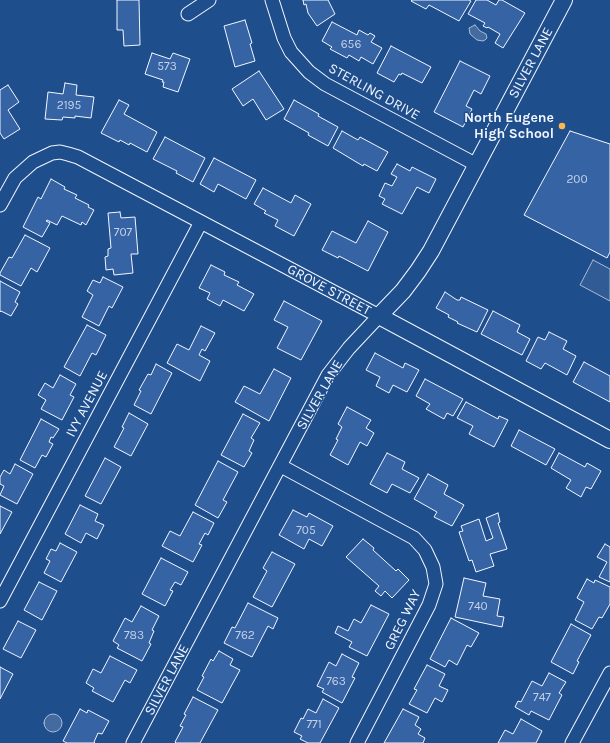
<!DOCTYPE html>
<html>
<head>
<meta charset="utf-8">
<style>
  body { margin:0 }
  canvas { display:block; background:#1f4e8c }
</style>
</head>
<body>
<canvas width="610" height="743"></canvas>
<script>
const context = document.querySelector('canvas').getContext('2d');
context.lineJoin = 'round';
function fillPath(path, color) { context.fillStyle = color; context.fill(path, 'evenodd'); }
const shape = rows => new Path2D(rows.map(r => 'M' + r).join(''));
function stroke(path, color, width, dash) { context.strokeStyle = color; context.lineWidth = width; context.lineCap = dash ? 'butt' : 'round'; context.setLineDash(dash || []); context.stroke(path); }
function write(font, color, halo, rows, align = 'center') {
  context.font = font + ' Karla,sans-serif'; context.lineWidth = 3; context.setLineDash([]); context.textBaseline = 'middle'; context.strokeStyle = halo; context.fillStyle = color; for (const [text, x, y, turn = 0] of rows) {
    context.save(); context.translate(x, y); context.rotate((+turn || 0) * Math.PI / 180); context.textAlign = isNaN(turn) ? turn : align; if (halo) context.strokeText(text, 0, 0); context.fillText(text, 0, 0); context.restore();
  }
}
const built = shape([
  [593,260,610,269,610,301,580,285,593,260]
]);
const water = shape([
  [475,25,480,31,486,34,487,38,485,40,483,41,477,40,470,34,469,28,475,25],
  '44 723a9 9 0 1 1 18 0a9 9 0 1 1-18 0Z'
]);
const building = shape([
  [117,0,139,0,140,45,124,46,123,30,117,30,117,0],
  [303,0,328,0,335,14,317,26,308,13,306,4,304,5,303,0],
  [412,0,469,0,471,1,459,21,429,5,426,9,411,1,412,0],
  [476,0,487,0,496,5,499,0,502,0,525,13,503,48,495,43,500,34,488,27,487,28,483,26,485,23,468,14,476,0],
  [245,20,252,43,250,44,255,61,235,67,224,26,245,20],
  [332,22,357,35,359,30,368,35,370,33,375,36,371,42,382,48,373,64,361,57,359,61,349,55,347,58,330,49,332,47,322,41,332,22],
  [391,46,431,67,422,83,402,73,401,75,399,74,394,82,377,73,391,46],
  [152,53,170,59,173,53,190,59,178,92,163,87,164,82,162,82,163,80,145,74,152,53],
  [460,61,490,76,481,94,474,90,466,106,472,109,463,127,434,112,460,61],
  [259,71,284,109,266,120,253,99,243,106,232,89,259,71],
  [65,83,77,85,76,95,94,97,91,118,75,116,75,118,63,117,62,120,45,119,48,92,63,94,65,83],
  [8,85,19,102,8,110,20,129,4,139,0,133,0,90,8,85],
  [119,100,129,105,124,114,157,132,147,152,130,143,129,145,120,140,119,142,101,133,119,100],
  [294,100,319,114,318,116,338,127,328,146,308,135,309,133,284,119,294,100],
  [342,131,358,140,360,137,388,152,377,171,364,164,363,166,333,148,342,131],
  [570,131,610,144,610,252,607,258,524,215,570,131],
  [165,137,205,158,193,182,176,173,177,171,153,159,165,137],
  [214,158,256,180,246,199,218,184,214,192,200,184,214,158],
  [397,164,410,171,412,167,436,179,429,193,417,187,402,214,382,204,385,199,379,196,385,183,392,186,397,177,391,174,397,164],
  [51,179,65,187,64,189,77,195,75,198,89,205,88,207,94,210,86,225,82,222,81,225,62,216,57,225,47,220,46,221,50,223,42,237,23,227,38,197,41,199,51,179],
  [263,188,291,203,295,195,311,204,294,236,275,226,278,220,264,213,266,211,254,204,263,188],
  [120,212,121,218,135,217,138,254,131,254,133,273,114,275,113,269,106,270,105,257,108,256,108,249,111,248,108,213,120,212],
  [368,221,388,232,368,271,339,256,338,258,322,250,332,231,356,243,368,221],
  [25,235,50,248,37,272,31,268,21,286,0,275,0,273,9,257,12,258,25,235],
  [211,265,225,272,224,275,239,282,237,285,254,294,244,311,223,300,220,306,207,299,210,293,199,288,211,265],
  [103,277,123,287,112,308,109,306,99,326,82,317,93,295,87,291,93,280,100,283,103,277],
  [0,281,20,292,15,302,18,304,11,316,1,311,0,312,0,281],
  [445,292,457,300,460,300,461,297,488,310,477,332,457,323,458,322,448,317,449,315,436,308,445,292],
  [284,301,322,321,301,360,277,348,288,327,274,320,284,301],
  [493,311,520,325,517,332,530,339,522,355,481,334,493,311],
  [87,325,106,335,96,355,92,353,80,376,64,367,87,325],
  [201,326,215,333,205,351,202,349,199,355,210,361,200,381,167,363,177,344,189,350,201,326],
  [549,332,567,341,563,349,576,356,567,375,545,363,541,369,526,361,538,337,545,340,549,332],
  [375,353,403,368,405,363,419,370,407,392,393,385,389,393,376,386,380,377,366,370,375,353],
  [584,362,610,376,610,402,573,382,584,362],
  [156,364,172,373,151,414,134,405,141,391,139,390,148,374,151,375,156,364],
  [274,369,291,378,269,421,235,402,244,386,260,394,274,369],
  [60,375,76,384,70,395,74,397,62,420,41,409,46,400,38,395,45,383,53,388,60,375],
  [425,379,463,399,453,416,447,413,444,419,426,409,430,404,416,396,425,379],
  [466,402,498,419,499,416,508,420,494,447,469,434,473,426,457,418,466,402],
  [347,407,371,420,366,428,374,433,367,446,360,442,348,465,330,455,338,440,336,439,342,427,338,424,347,407],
  [129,413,148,424,131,456,114,447,124,428,122,427,129,413],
  [243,414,260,423,251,438,254,440,249,451,252,453,244,467,221,455,243,414],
  [41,419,59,429,53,438,51,437,49,442,53,444,46,457,42,455,35,468,20,460,41,419],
  [519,430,555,449,546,465,511,446,519,430],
  [387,453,405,462,402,469,419,478,410,493,392,484,387,493,370,484,387,453],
  [559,453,585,467,587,463,601,471,591,489,586,487,581,497,566,488,571,480,551,468,559,453],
  [105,458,121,467,101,504,85,496,105,458],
  [218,461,238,472,223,500,227,502,218,518,195,505,218,461],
  [15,464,33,474,17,504,0,495,4,486,0,484,0,477,4,470,10,474,15,464],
  [428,474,448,485,444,494,464,505,452,526,434,517,437,512,414,499,428,474],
  [80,505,98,514,95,521,104,525,97,539,86,533,81,543,65,534,80,505],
  [0,506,12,512,0,534,0,506],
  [293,510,307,517,309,513,333,526,322,546,309,539,304,549,279,535,293,510],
  [193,512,214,523,208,535,205,533,199,544,202,545,193,562,162,546,170,531,180,536,193,512],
  [498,513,500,522,498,523,507,549,490,554,494,566,476,572,472,560,469,561,459,532,463,531,461,526,479,519,486,541,493,538,486,518,498,513],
  [363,539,374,548,373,550,396,571,398,569,409,580,392,598,385,591,381,596,375,591,379,586,346,557,363,539],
  [60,543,77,552,61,582,44,573,50,561,46,559,51,549,56,551,60,543],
  [605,544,610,547,610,582,599,577,607,562,597,557,605,544],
  [272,552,295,564,272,607,253,597,267,571,263,568,272,552],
  [161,558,188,572,181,585,175,582,170,590,173,591,165,606,142,594,161,558],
  [464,578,486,583,483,596,500,599,497,616,504,617,502,627,455,617,464,578],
  [587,579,594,583,595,580,610,587,610,604,602,618,599,617,592,629,575,620,584,602,577,598,587,579],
  [39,582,57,591,42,620,24,610,39,582],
  [248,603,278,618,273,629,268,626,252,657,224,643,232,627,235,628,248,603],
  [371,605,389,614,367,656,349,647,352,642,335,633,338,626,348,631,354,619,361,623,371,605],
  [141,606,159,616,152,630,154,631,149,643,151,644,142,661,117,648,119,645,113,641,125,618,132,622,141,606],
  [451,618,479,633,471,647,467,645,457,665,449,660,445,667,430,659,451,618],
  [18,621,36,630,21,658,3,649,18,621],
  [571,624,591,635,577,661,579,662,573,674,551,662,571,624],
  [219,651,233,659,230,665,240,670,222,703,197,690,204,677,202,676,211,659,213,661,219,651],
  [342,654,359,663,352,677,355,678,342,703,322,692,324,689,317,686,329,662,336,666,342,654],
  [110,656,137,670,130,683,125,680,113,702,92,691,94,688,86,683,93,669,101,673,110,656],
  [427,665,445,674,439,686,448,690,442,702,435,698,427,713,409,704,417,690,414,689,427,665],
  [0,667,13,674,0,699,0,667],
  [549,673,566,682,559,693,562,695,549,720,531,711,529,715,515,707,518,701,521,702,532,681,542,686,549,673],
  [193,697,218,710,200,743,176,743,175,742,183,727,180,726,186,715,184,714,193,697],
  [323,699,339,708,320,743,308,743,300,739,302,736,294,732,301,718,303,719,308,709,316,713,323,699],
  [80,709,87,713,88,710,109,721,102,734,98,733,94,742,95,743,67,743,63,741,80,709],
  [403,709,419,717,415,725,421,729,418,734,425,738,423,743,384,743,403,709],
  [521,719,542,731,536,743,498,743,505,730,513,734,521,719]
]);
const minor = shape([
  [272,0,284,38,291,52,309,72,325,84,477,165],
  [188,14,209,0],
  [0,205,15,178,33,162,52,153,60,152,68,154,78,157,379,316,349,348,328,375,133,743],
  [281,466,414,538,425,550,433,567,436,584,429,605,357,743],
  [0,601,201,222],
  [572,743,610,673]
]);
const tertiary = shape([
  [564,0,431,251,418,271,403,291,379,316,610,440]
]);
const markers = [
  [562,126,4,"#ffb74d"]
];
const numberNames = [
  ["656",351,45],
  ["573",167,67],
  ["2195",69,106],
  ["200",577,180],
  ["707",123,233],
  ["705",306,531],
  ["740",478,607],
  ["783",134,636],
  ["762",245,636],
  ["763",336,682],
  ["747",542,698],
  ["771",314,725]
];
const streetNames = [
  ["SILVER LANE",531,63,-62],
  ["STERLING DRIVE",374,92,29],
  ["GROVE STREET",329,290,28],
  ["SILVER LANE",320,395,-60],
  ["IVY AVENUE",87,404,-62],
  ["GREG WAY",403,620,-64],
  ["SILVER LANE",167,680,-62]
];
const poiNames = [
  ["North Eugene",554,118],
  ["High School",554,134]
];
fillPath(built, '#305b95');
stroke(built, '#a8bbd7', 1);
fillPath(water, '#446ba0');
stroke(water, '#a8bbd7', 1);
fillPath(building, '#3563a3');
stroke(building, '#f2f6ff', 1);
stroke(minor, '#f2f6ff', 15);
stroke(tertiary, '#f2f6ff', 18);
stroke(minor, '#1f4e8c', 13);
stroke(tertiary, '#1f4e8c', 16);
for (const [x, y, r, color] of markers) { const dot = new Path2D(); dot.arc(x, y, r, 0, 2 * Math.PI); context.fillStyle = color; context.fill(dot); stroke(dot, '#1f4e8c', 1.5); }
write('12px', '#c3d1e8', null, numberNames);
write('14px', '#f2f6ff', '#1f4e8c', streetNames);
write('bold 14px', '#f2f6ff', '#1f4e8c', poiNames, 'right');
</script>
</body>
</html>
